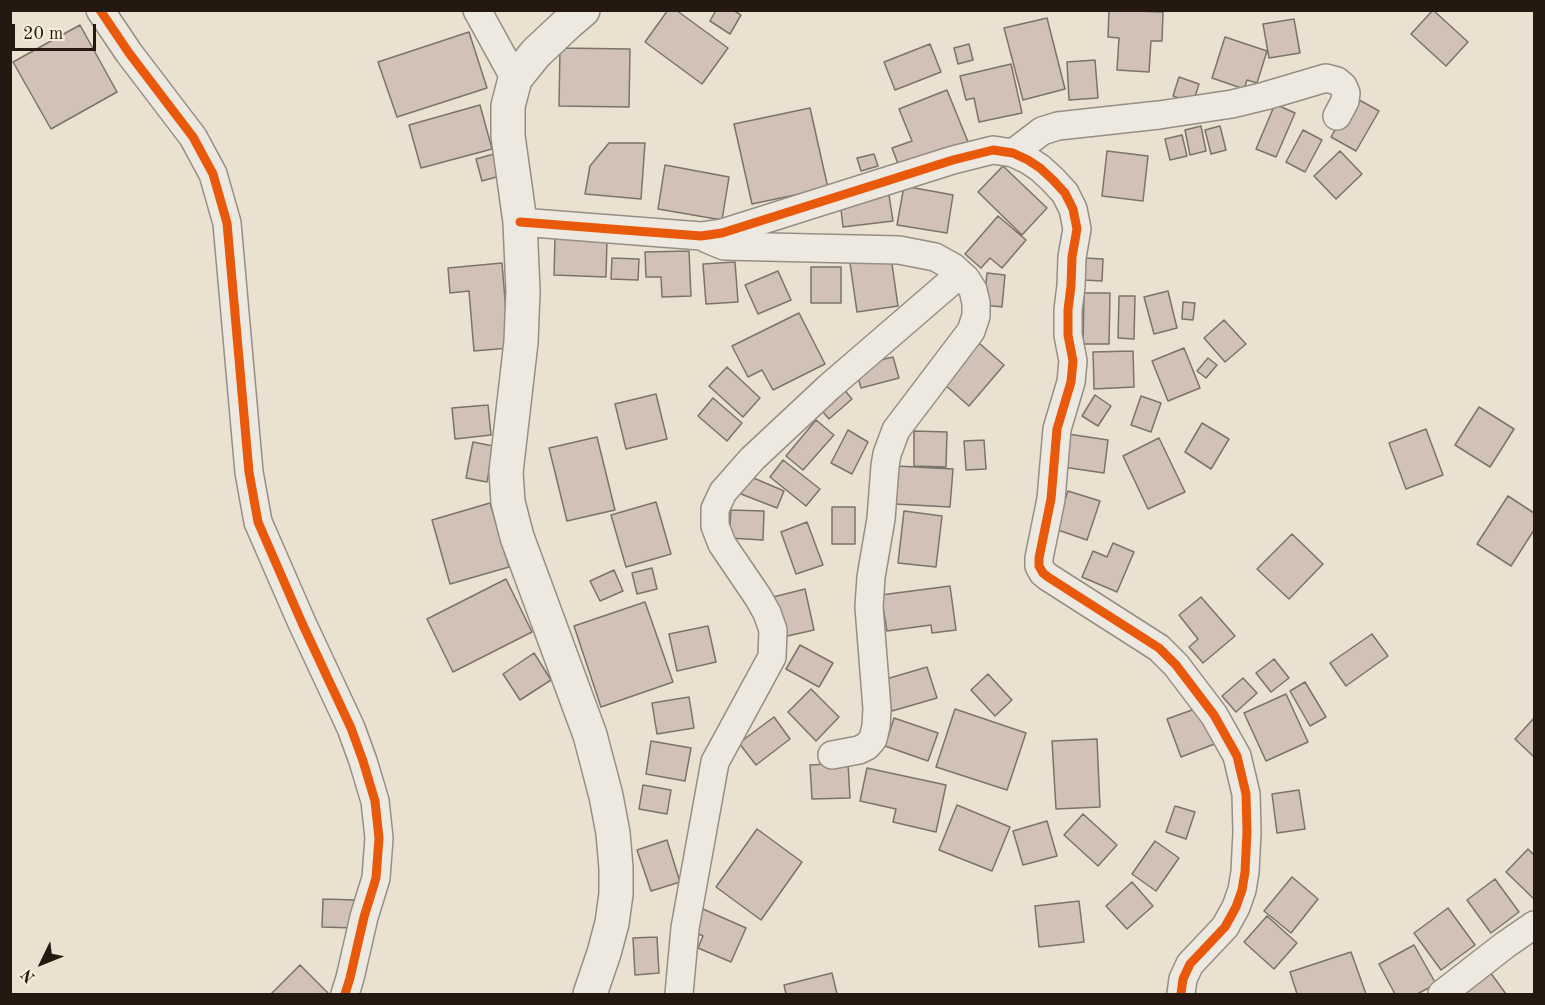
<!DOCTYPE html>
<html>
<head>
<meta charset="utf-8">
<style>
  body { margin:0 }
  #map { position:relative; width:1545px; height:1005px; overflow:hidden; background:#eae1d0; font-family:"Old Standard TT",serif }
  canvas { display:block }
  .frame { position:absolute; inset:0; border:12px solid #241811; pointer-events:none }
  .north { position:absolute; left:12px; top:933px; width:60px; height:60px; -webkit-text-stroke:4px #f8edda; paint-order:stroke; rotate:227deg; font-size:16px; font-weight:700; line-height:24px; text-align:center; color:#241811 }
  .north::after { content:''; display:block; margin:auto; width:21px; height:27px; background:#241811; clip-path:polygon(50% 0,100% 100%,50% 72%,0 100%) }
  .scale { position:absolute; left:12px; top:24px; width:84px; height:27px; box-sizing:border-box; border:3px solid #241811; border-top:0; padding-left:8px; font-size:18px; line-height:21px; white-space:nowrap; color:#241811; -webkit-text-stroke:4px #f8edda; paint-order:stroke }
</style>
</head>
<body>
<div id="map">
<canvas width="1545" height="1005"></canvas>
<div class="frame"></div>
<div class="north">N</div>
<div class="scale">20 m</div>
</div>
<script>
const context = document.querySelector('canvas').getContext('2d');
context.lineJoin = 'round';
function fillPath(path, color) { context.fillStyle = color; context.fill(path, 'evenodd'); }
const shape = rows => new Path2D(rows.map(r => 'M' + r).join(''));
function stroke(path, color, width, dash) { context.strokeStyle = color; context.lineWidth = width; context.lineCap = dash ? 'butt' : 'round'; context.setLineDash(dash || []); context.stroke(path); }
const building = shape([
  [668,10,676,10,728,48,702,84,645,42,668,10],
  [716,10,733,10,741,15,730,34,710,21,716,10],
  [1109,10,1163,12,1162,41,1151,41,1149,72,1117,70,1119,38,1108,37,1109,10],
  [1433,10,1468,42,1446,66,1411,34,1433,10],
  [1047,18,1065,89,1023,100,1004,28,1047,18],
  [1294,19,1300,53,1269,58,1263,24,1294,19],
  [80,25,117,92,51,129,13,62,80,25],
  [469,32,487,88,397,117,378,62,469,32],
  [1225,37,1267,51,1257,83,1247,80,1244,89,1212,78,1225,37],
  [930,44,941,72,895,90,884,62,930,44],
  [969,44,973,60,958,64,954,48,969,44],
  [560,48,630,49,629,107,559,106,560,48],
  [1095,60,1098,98,1069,100,1067,62,1095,60],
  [1011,64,1022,113,979,122,974,98,966,100,960,76,1011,64],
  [1179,77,1199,84,1193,103,1173,96,1179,77],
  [947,90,968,142,900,169,892,148,912,141,899,109,947,90],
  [1354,97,1379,111,1356,151,1331,137,1354,97],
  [1275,104,1295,113,1276,157,1256,149,1275,104],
  [480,105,492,149,421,168,409,125,480,105],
  [810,108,828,188,752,204,734,124,810,108],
  [1201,126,1206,151,1190,155,1185,130,1201,126],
  [1220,126,1226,150,1211,154,1205,130,1220,126],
  [1303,130,1322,140,1305,172,1286,162,1303,130],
  [1182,135,1187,156,1170,160,1165,139,1182,135],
  [609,143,645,143,641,199,585,194,590,166,609,143],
  [1107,151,1148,156,1143,201,1102,196,1107,151],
  [1340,151,1362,174,1336,199,1314,176,1340,151],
  [494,154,500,176,482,181,476,159,494,154],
  [874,154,878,166,861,171,857,158,874,154],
  [665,165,729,177,722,220,658,209,665,165],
  [1003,166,1047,208,1022,235,978,192,1003,166],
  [904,186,953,195,947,233,897,225,904,186],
  [889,195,893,221,843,227,840,201,889,195],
  [998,216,1026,240,1002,268,990,258,981,268,965,254,998,216],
  [555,237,607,239,606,277,554,275,555,237],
  [689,251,691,296,662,297,661,277,646,277,645,252,689,251],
  [891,257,898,306,857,312,850,263,891,257],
  [612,258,639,259,638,280,611,279,612,258],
  [1085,258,1103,259,1102,281,1084,280,1085,258],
  [735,262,738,302,706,304,703,264,735,262],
  [502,263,509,348,474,351,469,291,450,293,448,268,502,263],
  [811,267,841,267,841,303,811,303,811,267],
  [778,271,791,300,758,314,745,285,778,271],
  [987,273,1005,275,1002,307,984,305,987,273],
  [1168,291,1177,328,1154,334,1144,297,1168,291],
  [1084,293,1110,293,1109,344,1083,344,1084,293],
  [1119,296,1135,296,1134,339,1118,338,1119,296],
  [1183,302,1195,303,1193,320,1182,319,1183,302],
  [799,313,825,364,773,390,762,370,748,377,732,346,799,313],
  [1224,320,1246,344,1225,362,1204,338,1224,320],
  [979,343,1004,365,969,406,943,383,979,343],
  [1184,348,1200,388,1168,401,1152,361,1184,348],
  [1133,351,1134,387,1094,389,1093,352,1133,351],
  [893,357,899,378,861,388,855,366,893,357],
  [1208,358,1217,365,1206,378,1197,371,1208,358],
  [727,367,760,398,743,417,709,386,727,367],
  [841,386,852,399,829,419,818,406,841,386],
  [656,394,667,439,626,449,615,404,656,394],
  [1095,395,1111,406,1098,426,1082,416,1095,395],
  [1141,396,1161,403,1151,432,1131,425,1141,396],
  [713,398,742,423,727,441,698,416,713,398],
  [488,405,491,435,455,439,452,408,488,405],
  [1479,407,1514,429,1490,467,1455,445,1479,407],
  [816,420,834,435,803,470,786,456,816,420],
  [1202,423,1229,439,1211,469,1185,452,1202,423],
  [1426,429,1443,475,1406,489,1389,443,1426,429],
  [848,430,868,442,852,474,831,463,848,430],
  [914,431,947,432,946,467,914,466,914,431],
  [1068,434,1108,440,1104,473,1063,467,1068,434],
  [597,437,615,510,567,521,549,448,597,437],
  [1159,438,1185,492,1148,509,1123,456,1159,438],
  [984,440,986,469,966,470,964,441,984,440],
  [473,442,493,446,487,482,466,478,473,442],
  [783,460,820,489,806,506,770,477,783,460],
  [897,466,953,469,950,507,894,504,897,466],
  [749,476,784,491,777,508,741,494,749,476],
  [1068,491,1100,501,1087,540,1055,529,1068,491],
  [1508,496,1534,513,1534,530,1511,566,1477,544,1508,496],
  [656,502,671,554,626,567,611,515,656,502],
  [490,503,509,567,450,584,432,520,490,503],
  [832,507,855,507,855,544,832,544,832,507],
  [731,510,764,511,763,540,729,538,731,510],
  [904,511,942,516,936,567,898,563,904,511],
  [807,522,823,565,796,574,781,532,807,522],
  [1292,534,1323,564,1289,599,1257,569,1292,534],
  [1113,543,1134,552,1117,592,1082,577,1093,551,1107,557,1113,543],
  [652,568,657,589,637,594,632,573,652,568],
  [614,570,623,591,600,601,590,581,614,570],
  [506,579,532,632,453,672,427,619,506,579],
  [950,586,956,630,932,633,931,625,887,631,881,595,950,586],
  [805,589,814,630,783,637,773,597,805,589],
  [1201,597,1235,636,1203,663,1189,647,1198,639,1179,615,1201,597],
  [645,602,673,682,601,707,574,626,645,602],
  [708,626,716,662,677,671,669,634,708,626],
  [1372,634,1388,656,1346,686,1330,663,1372,634],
  [800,645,833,663,819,687,786,669,800,645],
  [534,653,551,680,520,700,503,674,534,653],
  [1274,659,1289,678,1271,692,1256,673,1274,659],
  [927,667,937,698,892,711,883,680,927,667],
  [988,674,1012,700,995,716,971,690,988,674],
  [1243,678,1257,693,1236,712,1222,696,1243,678],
  [1305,682,1326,717,1310,726,1290,691,1305,682],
  [811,689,839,717,816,741,788,712,811,689],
  [1286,694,1308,742,1266,761,1244,713,1286,694],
  [689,697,694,728,657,734,652,703,689,697],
  [1203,706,1217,743,1181,757,1167,719,1203,706],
  [955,709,1026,733,1007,790,936,767,955,709],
  [774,717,790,739,756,765,739,743,774,717],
  [894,718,938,733,928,761,885,746,894,718],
  [1534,718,1534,757,1515,739,1534,718],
  [1097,739,1100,807,1056,809,1052,741,1097,739],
  [651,741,691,748,685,781,646,774,651,741],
  [848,763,850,798,812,799,810,765,848,763],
  [867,768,946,785,936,832,893,822,896,809,860,801,867,768],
  [643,785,671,790,667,814,639,809,643,785],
  [1299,790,1305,829,1277,833,1272,794,1299,790],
  [957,805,1010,827,992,871,939,850,957,805],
  [1175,806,1195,812,1186,839,1166,832,1175,806],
  [1083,814,1117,845,1098,866,1064,835,1083,814],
  [1047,821,1057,856,1023,865,1013,831,1047,821],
  [757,829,802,862,761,920,716,887,757,829],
  [667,840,680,882,651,891,637,850,667,840],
  [1155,841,1179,858,1156,891,1132,874,1155,841],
  [1528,849,1534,855,1534,899,1506,872,1528,849],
  [1292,877,1318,899,1291,933,1264,911,1292,877],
  [1495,879,1519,912,1491,933,1467,900,1495,879],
  [1132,882,1153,906,1127,929,1106,906,1132,882],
  [323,899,356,900,354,928,322,927,323,899],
  [1079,901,1084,942,1039,947,1035,906,1079,901],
  [1448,908,1475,945,1441,970,1414,933,1448,908],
  [703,909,746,928,731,962,698,948,703,936,694,932,703,909],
  [1267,916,1297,943,1274,969,1244,942,1267,916],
  [657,937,659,973,635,975,633,938,657,937],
  [1414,945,1436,984,1417,994,1395,994,1379,964,1414,945],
  [1351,952,1366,994,1297,994,1290,972,1351,952],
  [300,965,329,994,271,994,300,965],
  [1490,972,1506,994,1458,994,1490,972],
  [832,973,837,994,786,994,784,985,832,973]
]);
const minor = shape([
  [100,10,129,53,193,137,213,174,227,223,249,472,258,522,302,623,351,728,363,761,375,801,379,838,376,878,364,917,350,978,345,994],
  [477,10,515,79],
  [1013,153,1042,131,1058,126,1159,115,1232,104,1265,96,1326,78,1337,81,1343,86,1346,93,1345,101,1337,116],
  [520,222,701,236,722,233,953,160,993,150,1013,153,1028,160,1040,168,1053,180,1065,193,1073,209,1077,229,1072,257,1071,286,1068,310,1068,335,1073,361,1071,382,1057,429,1051,499,1039,558,1039,566,1043,573,1048,577,1159,648,1176,665,1214,715,1237,756,1246,794,1247,832,1245,872,1242,890,1236,907,1225,927,1190,964,1183,979,1181,994],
  [707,239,724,246,899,250,935,257,953,267,966,279,973,290,976,303,976,316,971,331,896,430,887,454,885,466,881,519,871,577,869,607,877,709,876,726,873,739,867,746,859,750,832,755],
  [679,994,685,928,715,762,772,657,773,630,767,613,758,597,722,544,715,526,715,509,723,492,752,459,829,387,960,274],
  [1442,994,1505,945,1534,925]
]);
const tertiary = shape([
  [583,10,569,22,536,53,515,79,508,106,508,136,520,222,523,291,521,342,506,472,508,502,517,537,590,735,606,796,613,833,616,868,616,894,612,923,604,953,590,994]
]);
const cycleway = shape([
  [100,10,129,53,193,137,213,174,227,223,249,472,258,522,302,623,351,728,363,761,375,801,379,838,376,878,364,917,350,978,345,994],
  [520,222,701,236,722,233,953,160,993,150,1013,153,1028,160,1040,168,1053,180,1065,193,1073,209,1077,229,1072,257,1071,286,1068,310,1068,335,1073,361,1071,382,1057,429,1051,499,1039,558,1039,566,1043,573,1048,577,1159,648,1176,665,1214,715,1237,756,1246,794,1247,832,1245,872,1242,890,1236,907,1225,927,1190,964,1183,979,1181,994]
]);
fillPath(building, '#d2c1b6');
stroke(building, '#7a746a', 1.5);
stroke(minor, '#958e84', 30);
stroke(tertiary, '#958e84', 36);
stroke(minor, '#ede9e1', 27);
stroke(tertiary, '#ede9e1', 33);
stroke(cycleway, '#e8590c', 9);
</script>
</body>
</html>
